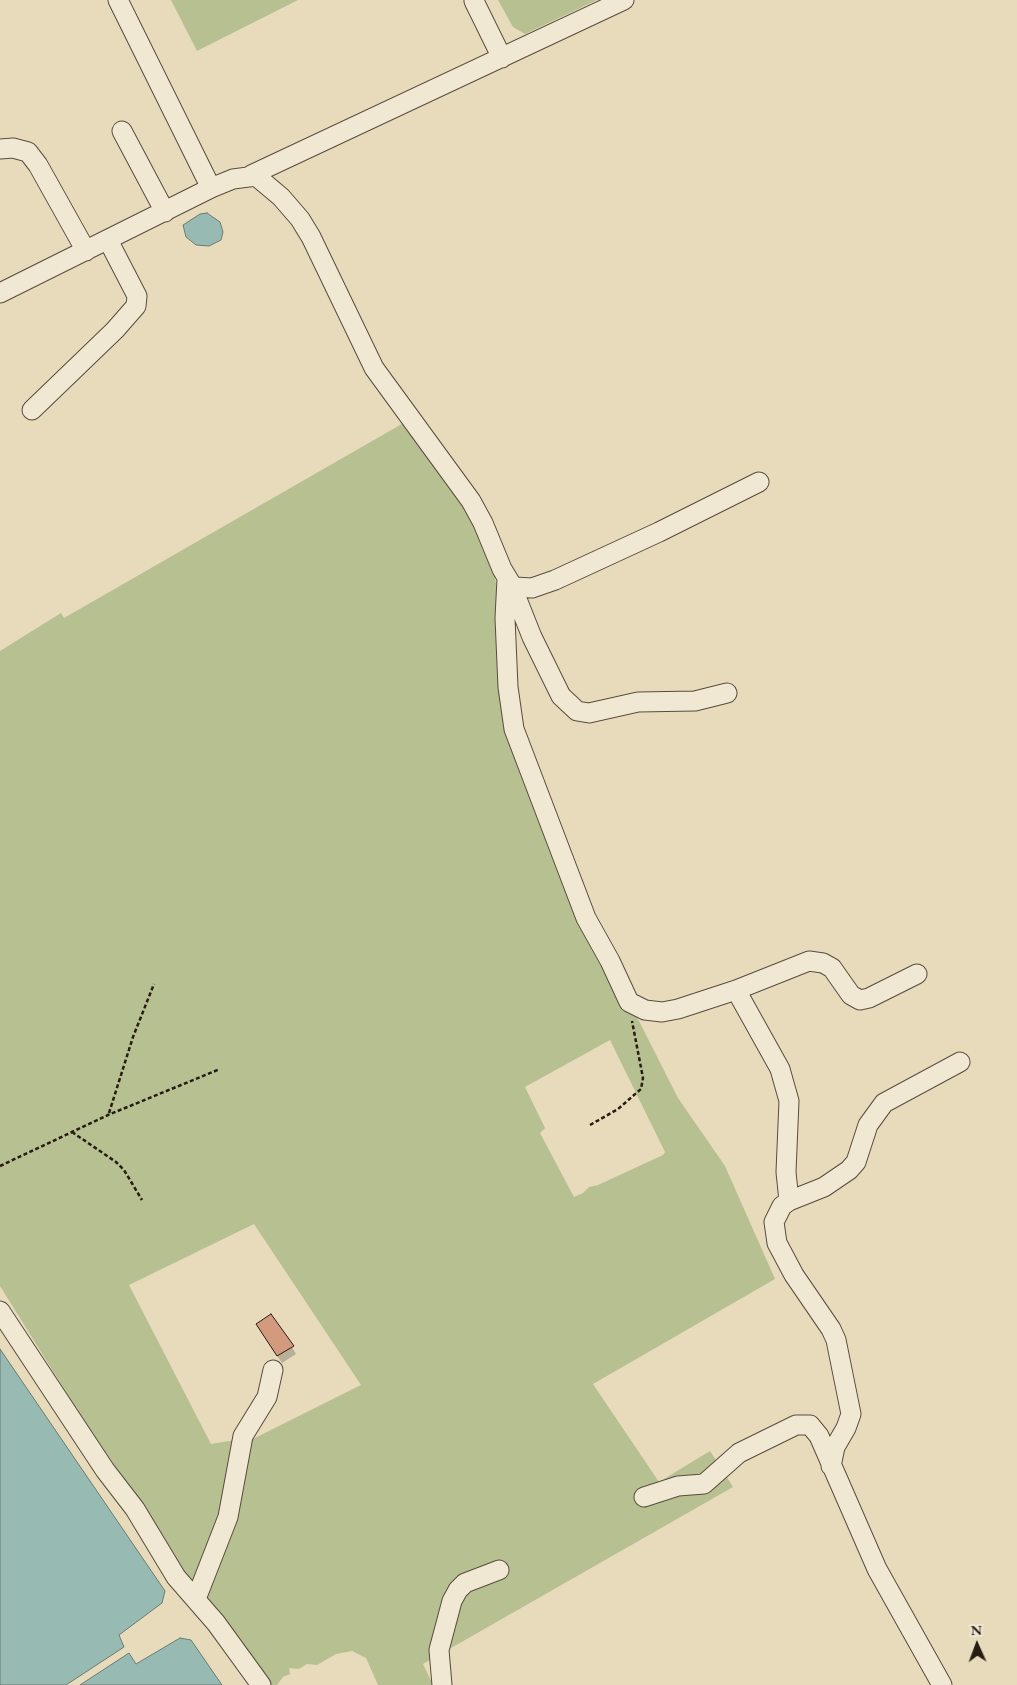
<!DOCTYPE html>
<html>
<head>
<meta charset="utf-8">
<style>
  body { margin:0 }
  #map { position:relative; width:1017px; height:1685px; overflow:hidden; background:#e8dbbc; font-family:"EB Garamond",serif }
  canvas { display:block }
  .north { position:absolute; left:952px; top:1620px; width:50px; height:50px; -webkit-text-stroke:4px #f0e8d3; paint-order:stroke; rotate:358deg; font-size:14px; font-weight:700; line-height:20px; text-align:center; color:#271c14 }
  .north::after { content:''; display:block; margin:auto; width:18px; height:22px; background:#271c14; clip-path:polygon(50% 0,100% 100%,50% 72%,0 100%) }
</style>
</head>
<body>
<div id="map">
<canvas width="1017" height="1685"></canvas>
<div class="north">N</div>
</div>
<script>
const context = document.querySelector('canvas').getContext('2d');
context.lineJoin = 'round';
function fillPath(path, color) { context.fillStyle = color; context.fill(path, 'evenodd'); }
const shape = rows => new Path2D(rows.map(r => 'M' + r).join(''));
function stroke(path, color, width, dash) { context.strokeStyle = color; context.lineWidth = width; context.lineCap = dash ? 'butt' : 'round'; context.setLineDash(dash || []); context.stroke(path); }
const green = shape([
  [171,0,298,0,197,51],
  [498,0,597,0,525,34,513,27],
  [407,421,463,497,493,565,498,596,499,662,589,933,639,1021,678,1098,725,1166,775,1279,593,1384,659,1482,710,1451,733,1487,423,1664,433,1685,378,1685,366,1658,352,1651,336,1654,317,1665,307,1664,299,1669,289,1668,290,1674,283,1677,277,1685,266,1685,192,1580,187,1577,136,1496,87,1426,0,1286,0,651,61,613,64,618],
  [610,1040,665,1152,663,1155,598,1185,589,1187,583,1193,574,1197,540,1133,545,1128,525,1087],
  [254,1224,361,1385,251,1440,235,1440,211,1444,129,1285]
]);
const water = shape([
  [207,213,220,222,223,232,221,240,209,246,196,245,186,237,183,225,200,214,207,213],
  [0,1349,165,1591,162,1603,119,1635,124,1647,66,1685,0,1685,0,1349],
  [180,1638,191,1640,222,1685,80,1685,129,1653,136,1664,180,1638]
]);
const shadow = shape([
  [261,1331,292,1347,296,1354,282,1363]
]);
const building = shape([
  [271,1314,294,1346,277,1356,256,1324,271,1314]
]);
const path = shape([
  [109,1113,133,1037,154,984],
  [590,1125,618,1109,641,1089,643,1078,632,1021],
  [72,1132,116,1162,124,1170,142,1200],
  [0,1166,108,1115,220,1069]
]);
const minor = shape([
  [474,1,502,58],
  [122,131,165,212],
  [0,149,13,148,28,152,38,165,86,251],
  [251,175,624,0],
  [211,188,233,179,256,176,281,197,300,219,311,237,374,368,471,501,483,523,502,569,511,584,515,587,532,588,555,580,659,532,759,482],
  [0,293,211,188,118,0],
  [32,410,115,330,136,306,137,296,108,240],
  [507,579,505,618,508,687,514,729,586,918,610,961,629,1002,645,1010,662,1012,678,1009,736,990,809,961,823,963,832,968,851,995,860,1000,869,998,917,974],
  [511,584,532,637,561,696,577,711,589,713,638,702,695,701,727,693],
  [736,990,780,1069,789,1101,786,1172,789,1201],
  [0,1311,105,1470,135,1509,176,1577,216,1623,261,1685],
  [831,1466,835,1447,846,1428,851,1414,836,1340,831,1329,794,1275,777,1243,774,1222,782,1206,789,1201,824,1187,849,1170,856,1162,868,1125,884,1103,960,1062],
  [644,1497,678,1486,704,1484,739,1453,796,1425,810,1425,819,1436,877,1569,942,1685],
  [196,1599,228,1517,243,1436,267,1397,273,1370],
  [442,1685,439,1650,452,1601,458,1590,465,1583,499,1570]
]);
fillPath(green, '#b6c091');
fillPath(water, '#97bbb2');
stroke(water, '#6a7b73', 1);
fillPath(shadow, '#0003');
fillPath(building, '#d49a7d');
stroke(building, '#271c14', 1);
stroke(minor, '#574c3e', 21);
stroke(path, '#271c14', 2.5, [4, 2.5]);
stroke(minor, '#f0e8d3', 19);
</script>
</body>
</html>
